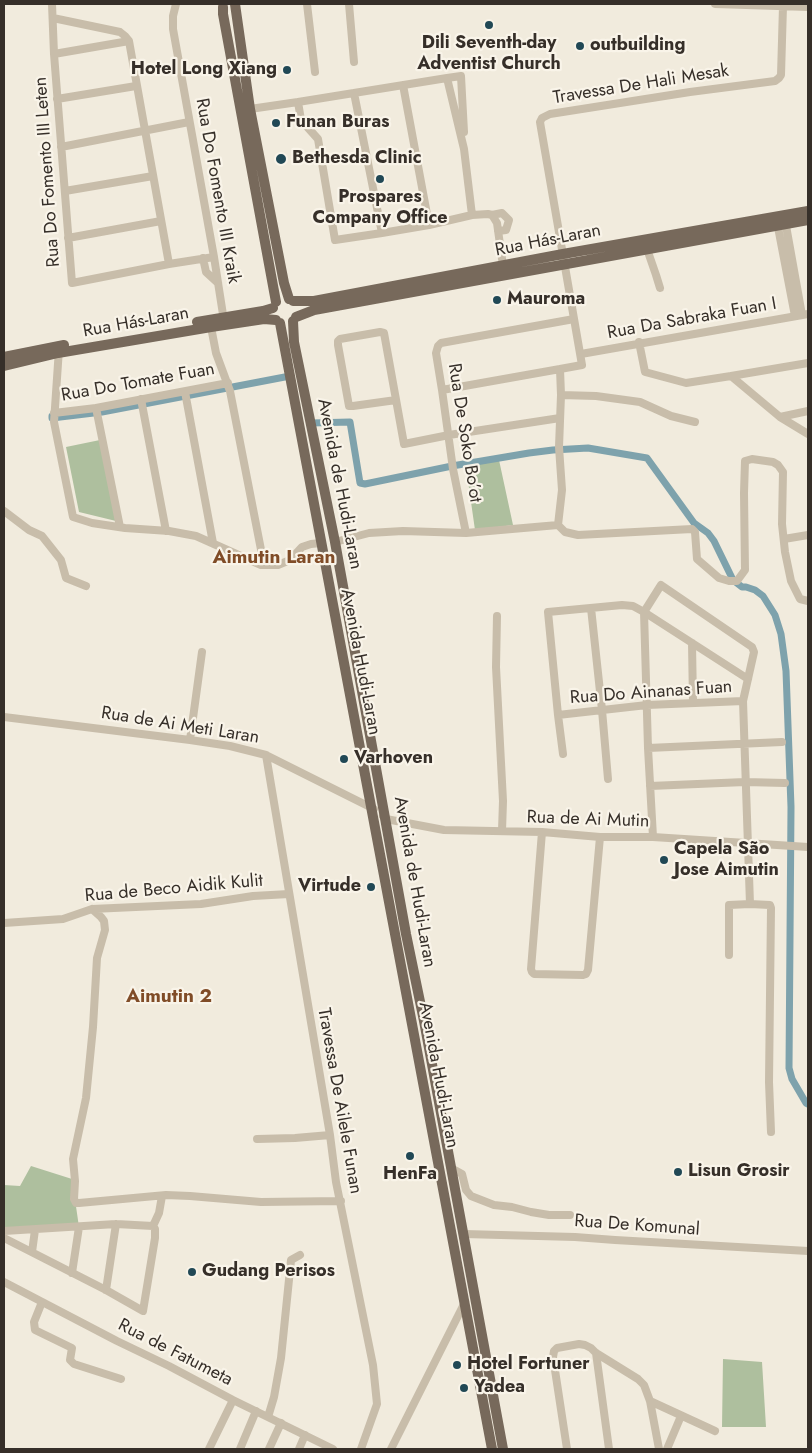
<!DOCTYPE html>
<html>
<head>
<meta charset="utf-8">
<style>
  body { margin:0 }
  #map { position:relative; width:812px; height:1453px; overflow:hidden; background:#f1ebdd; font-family:Jost,sans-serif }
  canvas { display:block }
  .frame { position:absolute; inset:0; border:5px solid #362f29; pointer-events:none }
</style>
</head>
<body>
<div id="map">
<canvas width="812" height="1453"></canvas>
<div class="frame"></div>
</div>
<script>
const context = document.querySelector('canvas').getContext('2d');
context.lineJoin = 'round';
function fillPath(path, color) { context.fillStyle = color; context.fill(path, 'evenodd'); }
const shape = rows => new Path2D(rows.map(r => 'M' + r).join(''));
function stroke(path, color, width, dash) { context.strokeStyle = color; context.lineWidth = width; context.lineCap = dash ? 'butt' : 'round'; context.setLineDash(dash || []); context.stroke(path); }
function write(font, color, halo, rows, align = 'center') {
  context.font = font + ' Jost,sans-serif'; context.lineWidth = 4.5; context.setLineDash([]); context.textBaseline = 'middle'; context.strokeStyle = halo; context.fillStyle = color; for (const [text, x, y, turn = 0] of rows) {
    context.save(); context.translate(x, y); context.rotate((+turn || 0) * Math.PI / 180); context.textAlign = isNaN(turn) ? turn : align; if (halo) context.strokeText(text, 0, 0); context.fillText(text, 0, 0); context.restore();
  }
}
const green = shape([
  [100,440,116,521,79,512,66,447],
  [499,460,513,525,475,530,466,467],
  [31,1166,72,1179,79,1227,4,1231,4,1185,20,1186],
  [723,1359,762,1362,766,1427,722,1427]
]);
const canal = shape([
  [52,416,52,418,102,412,290,376],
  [311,423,350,422,360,483,365,484,452,466,529,453,553,450,588,448,647,458,694,523,708,533,714,541,733,580,742,587,746,587,755,590,763,596,775,615,781,634,786,671,791,807,789,1068,792,1079,806,1103,808,1104]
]);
const minor = shape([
  [52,4,54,54,72,283,169,264,214,257],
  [176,4,173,16,173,29,214,257,224,321],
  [307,4,315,72],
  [349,4,354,62],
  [715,4,808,7],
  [53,18,120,32,125,36,129,41,169,264],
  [54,54,129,41],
  [447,78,461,76,464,132],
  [403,85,429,225],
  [354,93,382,233],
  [57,99,136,86],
  [298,102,301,120,318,139,335,240,382,233,429,225,472,215,488,214,492,215,497,223,503,266],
  [250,109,298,102,447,78,464,149,472,215],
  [61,147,189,122],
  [65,191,153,176],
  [492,215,502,213,509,220,506,230,498,231],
  [785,220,802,315],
  [777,222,795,316],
  [68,238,161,221],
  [647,249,656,275,660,288],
  [203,258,206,272,218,283],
  [211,327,216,353,230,391,264,565],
  [639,342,645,372,686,383,731,376,780,417,808,411],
  [59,349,54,422,73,517,92,523,125,528,169,531,196,536,261,565,278,565,290,560,302,547,311,544,321,543],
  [581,354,808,314],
  [731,376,808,363],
  [442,390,560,369],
  [185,392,213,543],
  [561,395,596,396,640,402,671,416,695,422],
  [141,399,166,531],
  [396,400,353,406,349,406,338,345,338,341,340,339,380,332,384,333,404,444,449,435,560,418],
  [96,408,120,527],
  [54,413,96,408,228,383],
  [780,417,808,434],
  [4,511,29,530,42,536,61,560,66,578,86,586],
  [558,525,562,490,559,447,561,395,560,369,582,365,541,128,540,122,542,118,550,114,690,92,775,81,779,78,781,75,783,6],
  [558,525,565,532,578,535,692,529,695,532,697,559,719,578,729,581,737,581,745,570,744,493,745,461,752,459,773,462,778,465,783,472,782,524,785,552,791,581,800,599,808,601],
  [466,533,558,525],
  [784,539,808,535],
  [335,542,369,533,403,531,466,533,453,469,442,390,436,353,438,346,441,343,574,319],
  [591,608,602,710,608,779],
  [497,616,496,667,503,801,502,831],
  [692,643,693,703],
  [743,701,647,705,558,715,548,612,622,605,633,606,644,612,748,679],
  [558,715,563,754],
  [4,717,190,740,230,746,266,755,374,809],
  [190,740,202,652],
  [648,748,782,742],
  [266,755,330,1135,336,1182,373,1365,377,1404,361,1449],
  [650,786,745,782,785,783],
  [383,816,386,819,444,830,542,832,600,837,653,837,808,847],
  [542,832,531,969,532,972,534,974,583,975,586,974,588,970,600,837],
  [653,837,648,748,644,612,661,585,752,647,754,652,743,701,750,904],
  [92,909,101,917,104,921,105,930,97,958,93,1027,86,1098,73,1159,75,1181,74,1199,76,1203,79,1203,166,1195,190,1196,261,1202,341,1201],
  [4,923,63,919,92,909,201,904,253,896,289,894],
  [729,955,729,905,750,904,770,905,771,908,769,1082,771,1132],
  [257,1139,295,1138,330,1135],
  [451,1168,462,1174,466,1190,471,1196,494,1205,512,1207,531,1212,549,1215,570,1215],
  [153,1226,159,1213,162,1196],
  [4,1231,116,1224,153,1226,155,1229,155,1238,143,1311,106,1290,4,1238],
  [464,1234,575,1237,615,1240,808,1251],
  [32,1252,35,1230],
  [72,1273,79,1227],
  [4,1282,117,1341,169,1366,233,1400,333,1449],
  [106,1290,116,1224],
  [42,1302,34,1322,35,1330,72,1348,70,1360,74,1364,121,1379],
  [596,1353,609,1449],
  [650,1401,715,1431],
  [268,1417,274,1397,281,1358,291,1260,300,1255],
  [209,1449,233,1400],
  [240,1449,256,1411],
  [269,1449,281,1423],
  [299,1449,305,1435],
  [391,1449,465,1302],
  [567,1449,553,1357,554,1351,557,1348,579,1344,585,1345,591,1348,596,1353,638,1379,644,1385,650,1401,659,1449],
  [667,1449,681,1416]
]);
const major = shape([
  [235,4,250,109,284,283,289,299],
  [223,7,223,14,276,302],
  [293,301,314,301,563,254,808,211],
  [296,317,314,310,808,220],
  [293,321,294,342,335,542,406,934,424,1021,503,1449],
  [197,322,263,311,273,308],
  [280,323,492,1449],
  [4,357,64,345],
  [4,366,58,353,211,327,264,319,276,320]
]);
const markers = [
  [489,25,5,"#214855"],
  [580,46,5,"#214855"],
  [287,70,5,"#214855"],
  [276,123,5,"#214855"],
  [281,159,6,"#214855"],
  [380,179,5,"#214855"],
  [497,300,5,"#214855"],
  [344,759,5,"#214855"],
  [664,860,5,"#214855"],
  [371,887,5,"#214855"],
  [410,1156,5,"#214855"],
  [678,1172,5,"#214855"],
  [192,1272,5,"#214855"],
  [457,1365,5,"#214855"],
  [464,1388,5,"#214855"]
];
const poiNames = [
  ["Dili Seventh-day",489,44,"center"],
  ["Adventist Church",489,65,"center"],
  ["outbuilding",590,46],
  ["Hotel Long Xiang",277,70,"right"],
  ["Funan Buras",286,123],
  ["Bethesda Clinic",292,159],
  ["Prospares",380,198,"center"],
  ["Company Office",380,219,"center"],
  ["Mauroma",507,300],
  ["Varhoven",354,759],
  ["Capela São",674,850],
  ["Jose Aimutin",674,871],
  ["Virtude",361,887,"right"],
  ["Lisun Grosir",688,1172],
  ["HenFa",410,1175,"center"],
  ["Gudang Perisos",202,1272],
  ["Hotel Fortuner",467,1365],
  ["Yadea",474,1388]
];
const streetNames = [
  ["Travessa De Hali Mesak",641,85,-9],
  ["Rua Do Fomento III Leten",48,172,-94],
  ["Rua Do Fomento III Kraik",217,191,80],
  ["Rua Hás-Laran",548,241,-11],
  ["Rua Da Sabraka Fuan I",692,319,-10],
  ["Rua Hás-Laran",136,323,-10],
  ["Rua Do Tomate Fuan",138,383,-10],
  ["Rua De Soko Bo’ot",464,433,81],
  ["Avenida de Hudi-Laran",339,484,79],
  ["Avenida Hudi-Laran",360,662,79],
  ["Rua Do Ainanas Fuan",651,693,-4],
  ["Rua de Ai Meti Laran",180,726,9],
  ["Rua de Ai Mutin",588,820,2],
  ["Avenida de Hudi-Laran",414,882,80],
  ["Rua de Beco Aidik Kulit",174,889,-5],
  ["Avenida Hudi-Laran",438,1075,79],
  ["Travessa De Ailele Funan",339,1101,80],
  ["Rua De Komunal",637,1226,4],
  ["Rua de Fatumeta",175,1353,27]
];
const neighbourhoodNames = [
  ["Aimutin Laran",274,558],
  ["Aimutin 2",169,997]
];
fillPath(green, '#aebf9e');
stroke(canal, '#7ea2ac', 7);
stroke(minor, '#c8bdaa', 8);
stroke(major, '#77695b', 10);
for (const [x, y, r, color] of markers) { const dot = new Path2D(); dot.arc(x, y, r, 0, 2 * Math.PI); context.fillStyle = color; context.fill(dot); stroke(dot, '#f9f4e9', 2); }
write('bold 18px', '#362f29', '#f9f4e9', poiNames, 'left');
write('18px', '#362f29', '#f9f4e9', streetNames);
write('bold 19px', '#804c27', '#f9f4e9', neighbourhoodNames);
</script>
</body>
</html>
